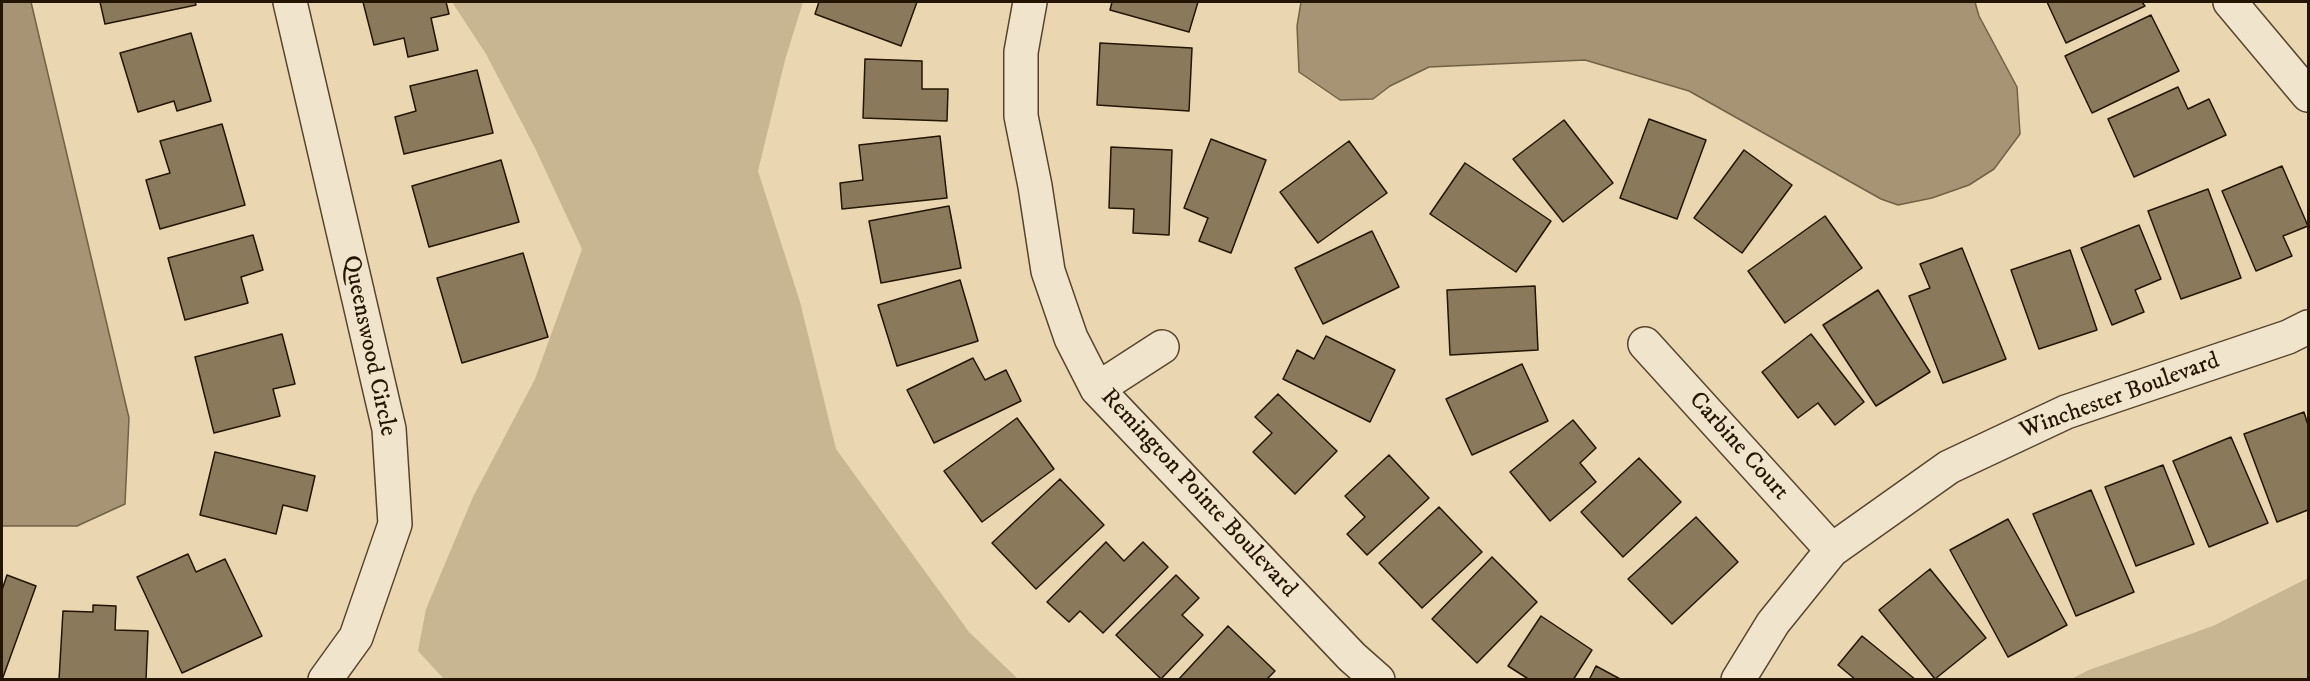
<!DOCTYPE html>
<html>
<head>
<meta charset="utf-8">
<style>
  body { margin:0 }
  #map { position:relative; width:2310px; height:681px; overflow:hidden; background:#ead6b0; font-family:"IM FELL DW Pica",serif }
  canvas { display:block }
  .frame { position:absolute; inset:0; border:3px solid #241501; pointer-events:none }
</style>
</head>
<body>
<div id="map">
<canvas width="2310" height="681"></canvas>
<div class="frame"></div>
</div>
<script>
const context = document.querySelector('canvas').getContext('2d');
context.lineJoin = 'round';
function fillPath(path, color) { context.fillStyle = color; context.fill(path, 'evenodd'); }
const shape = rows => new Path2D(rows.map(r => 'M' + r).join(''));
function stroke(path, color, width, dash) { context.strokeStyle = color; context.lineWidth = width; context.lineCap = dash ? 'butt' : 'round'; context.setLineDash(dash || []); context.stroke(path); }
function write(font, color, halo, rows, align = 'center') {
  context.font = font + ' "IM FELL DW Pica",serif'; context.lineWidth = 6; context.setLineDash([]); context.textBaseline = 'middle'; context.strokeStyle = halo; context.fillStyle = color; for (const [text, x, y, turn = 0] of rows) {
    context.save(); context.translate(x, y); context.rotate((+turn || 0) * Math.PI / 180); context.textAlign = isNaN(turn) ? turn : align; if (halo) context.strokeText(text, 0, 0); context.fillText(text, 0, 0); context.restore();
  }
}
const green = shape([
  [452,2,803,2,785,60,758,171,800,302,836,449,969,632,1018,679,444,679,418,651,426,609,473,497,535,379,582,249,535,148,486,54],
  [2308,578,2308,679,2071,679,2089,670,2213,626]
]);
const water = shape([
  [2,2,31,2,129,418,125,504,77,526,2,526,2,2],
  [1301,2,1975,2,1979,16,2017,87,2020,134,1994,169,1969,185,1932,198,1898,205,1881,199,1689,91,1585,60,1429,67,1390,86,1373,99,1340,100,1299,72,1297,26,1301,2]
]);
const building = shape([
  [100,2,195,2,196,5,105,24,100,2],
  [363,2,446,2,449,14,431,18,438,50,408,57,404,38,374,45,363,2],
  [819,2,917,2,901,46,815,14,819,2],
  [1112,2,1198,2,1189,32,1110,10,1112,2],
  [2047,2,2142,2,2145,6,2066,43,2047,2],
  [2151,15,2179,71,2092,113,2065,56,2151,15],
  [191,33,211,101,177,111,174,101,138,112,120,53,191,33],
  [1100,43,1192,48,1189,111,1097,105,1100,43],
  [865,59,922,61,922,89,948,89,947,121,863,118,865,59],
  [477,70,493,133,404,154,395,117,416,111,410,86,477,70],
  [2178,87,2188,109,2209,99,2226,135,2134,177,2108,119,2178,87],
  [1649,119,1706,140,1677,219,1620,198,1649,119],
  [1564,120,1613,183,1563,222,1513,159,1564,120],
  [222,124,245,205,160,229,146,180,170,173,160,141,222,124],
  [940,136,947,198,842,209,840,183,863,180,859,145,940,136],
  [1211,139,1266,160,1231,253,1199,241,1208,218,1184,208,1211,139],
  [1349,141,1387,193,1318,243,1280,192,1349,141],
  [1111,147,1172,150,1169,235,1133,233,1134,209,1109,208,1111,147],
  [1744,150,1792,185,1742,253,1694,218,1744,150],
  [501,160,519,222,429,247,412,186,501,160],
  [1465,163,1551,221,1516,272,1430,214,1465,163],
  [2282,166,2308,226,2283,236,2292,256,2256,271,2222,191,2282,166],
  [2208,189,2241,278,2181,299,2148,211,2208,189],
  [949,206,961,268,881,283,869,221,949,206],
  [1825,216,1862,268,1785,323,1748,271,1825,216],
  [2139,225,2161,279,2135,290,2144,312,2112,325,2081,248,2139,225],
  [1372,231,1399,287,1323,324,1295,268,1372,231],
  [253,235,263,270,241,277,248,303,185,320,168,258,253,235],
  [1962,248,2006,359,1943,383,1909,296,1930,288,1920,264,1962,248],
  [2070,250,2097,330,2039,349,2011,270,2070,250],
  [523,253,548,337,462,363,437,278,523,253],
  [960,280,978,341,897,366,878,305,960,280],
  [1535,286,1538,350,1450,355,1447,290,1535,286],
  [1878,290,1930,372,1876,406,1823,325,1878,290],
  [282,334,295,384,273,389,280,416,214,433,195,357,282,334],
  [1811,334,1864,402,1835,425,1818,403,1798,418,1762,372,1811,334],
  [1326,336,1395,370,1370,422,1283,379,1297,350,1314,359,1326,336],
  [973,358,985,380,1006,370,1021,401,934,443,907,390,973,358],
  [1522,364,1548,421,1472,455,1446,399,1522,364],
  [1278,394,1337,451,1295,494,1253,452,1272,433,1255,417,1278,394],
  [2304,412,2308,425,2308,510,2277,522,2244,434,2304,412],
  [1017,418,1054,469,982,522,944,471,1017,418],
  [1573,420,1596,448,1580,463,1596,482,1550,521,1510,472,1573,420],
  [2231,437,2268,523,2209,547,2173,461,2231,437],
  [215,452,315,476,307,511,283,505,276,534,200,515,215,452],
  [1389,455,1429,498,1367,555,1347,534,1365,517,1345,496,1389,455],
  [1639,458,1681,502,1623,557,1581,512,1639,458],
  [2163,465,2194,544,2136,566,2105,487,2163,465],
  [1060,479,1104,525,1036,589,992,543,1060,479],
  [2091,490,2134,592,2076,616,2033,514,2091,490],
  [1439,507,1482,552,1422,608,1379,563,1439,507],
  [1696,517,1738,562,1672,624,1628,579,1696,517],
  [2008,519,2067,625,2008,657,1950,550,2008,519],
  [1106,542,1124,561,1143,542,1168,567,1103,633,1080,611,1069,622,1047,602,1106,542],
  [188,554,196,572,225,559,262,636,182,673,137,577,188,554],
  [1492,557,1537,602,1477,663,1432,619,1492,557],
  [1930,569,1986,638,1935,679,1879,610,1930,569],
  [7,575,36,586,2,680,2,590,7,575],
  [1176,575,1199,598,1182,615,1203,635,1161,679,1116,635,1176,575],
  [93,605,116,606,115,630,148,631,146,680,59,680,63,611,93,612,93,605],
  [1541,616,1592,650,1573,680,1530,680,1508,666,1541,616],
  [1228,626,1275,671,1266,680,1178,680,1228,626],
  [1862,636,1916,680,1856,680,1838,665,1862,636],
  [1596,666,1622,680,1589,680,1596,666]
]);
const minor = shape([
  [290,2,389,429,395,524,356,637,325,680],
  [1030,2,1021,52,1021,116,1035,186,1048,271,1071,338,1097,389,1352,657,1378,680],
  [2230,2,2308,95],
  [1645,344,1832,550],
  [1097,389,1162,347],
  [1738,680,1773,623,1832,550,1949,467,2066,412,2288,337,2308,327]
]);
const streetNames = [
  ["Queenswood Circle",368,346,78],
  ["Winchester Boulevard",2120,397,-20],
  ["Carbine Court",1738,447,48],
  ["Remington Pointe Boulevard",1198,494,47]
];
fillPath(green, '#c8b592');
fillPath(water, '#a79474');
stroke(water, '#736146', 1.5);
fillPath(building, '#8b795c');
stroke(building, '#241501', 1.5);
stroke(minor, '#56452d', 36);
stroke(minor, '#f1e4cc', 33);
write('24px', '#241501', '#f1e4cc', streetNames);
</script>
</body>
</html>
